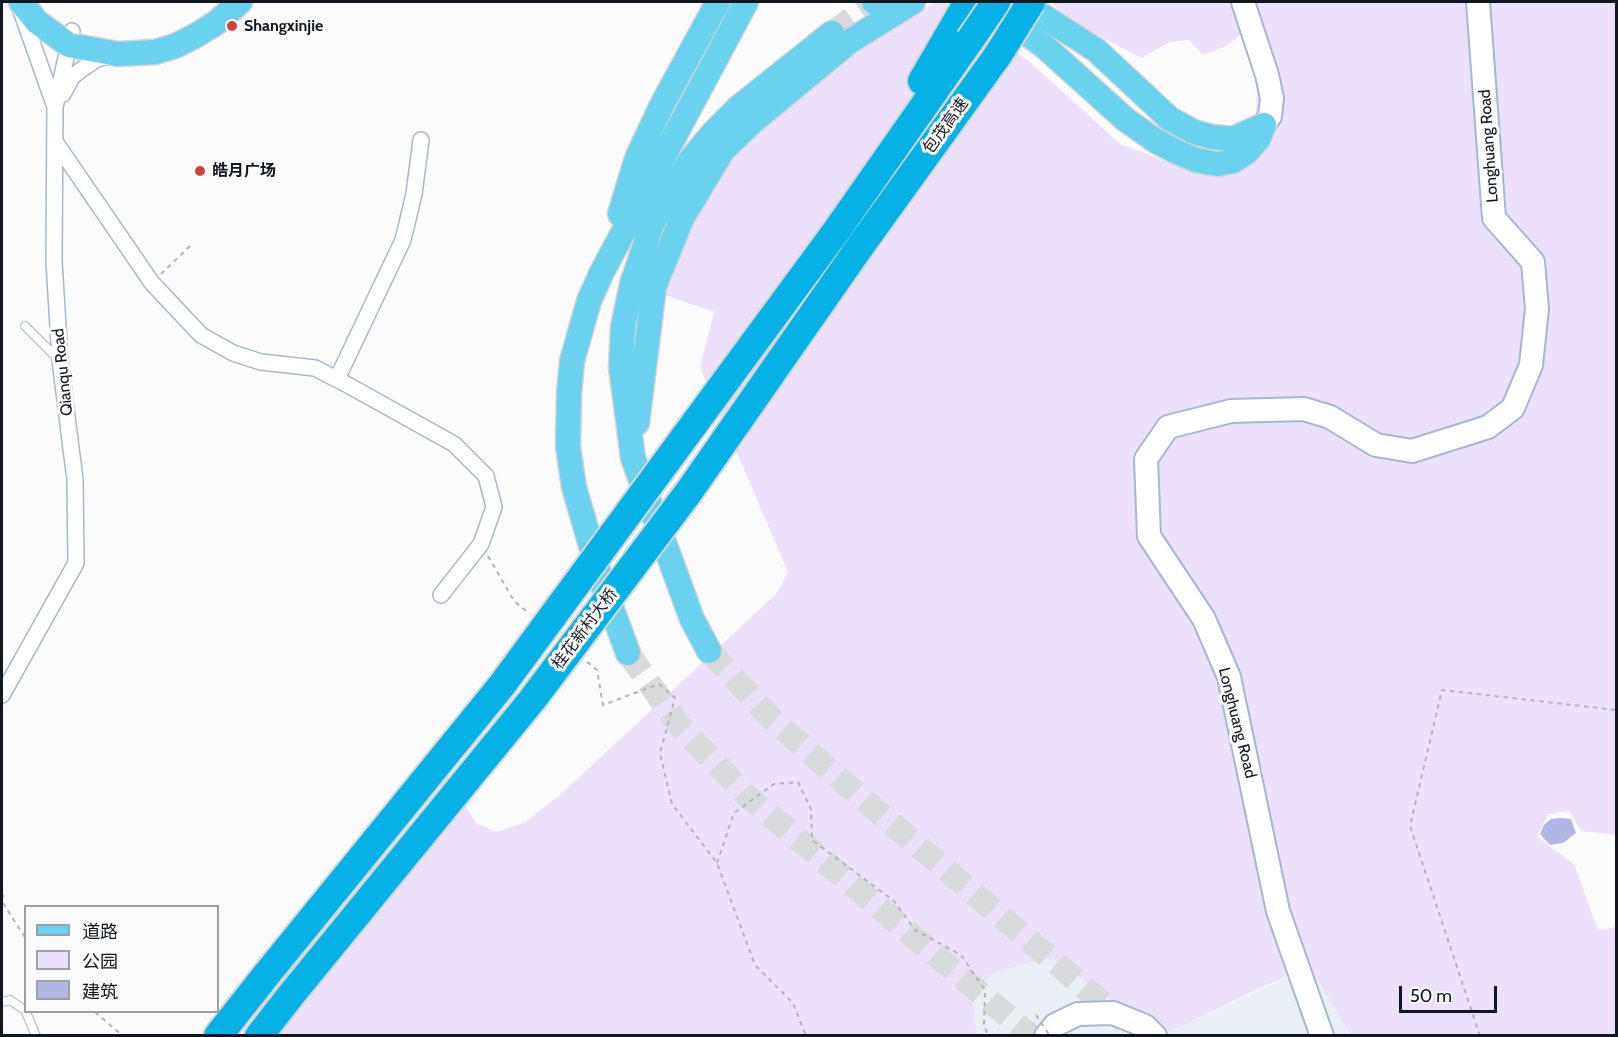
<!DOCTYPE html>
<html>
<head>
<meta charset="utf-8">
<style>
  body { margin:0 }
  #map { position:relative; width:1618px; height:1037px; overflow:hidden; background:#fbfbfb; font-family:Cabin,"Noto Sans SC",sans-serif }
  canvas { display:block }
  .frame { position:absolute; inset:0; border:3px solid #10171f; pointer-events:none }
  .legend { position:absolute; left:24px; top:905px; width:195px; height:108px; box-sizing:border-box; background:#fbfbfb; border:2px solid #9da0a3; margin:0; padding:8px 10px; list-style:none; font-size:18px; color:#10171f }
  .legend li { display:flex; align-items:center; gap:12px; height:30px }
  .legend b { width:30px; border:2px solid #9da0a3 }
  .scale { position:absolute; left:1399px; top:986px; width:98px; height:27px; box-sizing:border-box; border:3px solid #10171f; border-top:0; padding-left:8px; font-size:18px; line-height:21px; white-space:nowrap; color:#10171f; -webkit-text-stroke:4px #fbfbfb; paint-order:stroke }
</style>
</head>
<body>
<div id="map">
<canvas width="1618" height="1037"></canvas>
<div class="frame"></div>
<ul class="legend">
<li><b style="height:8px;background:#6ad1ef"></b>道路</li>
<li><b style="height:16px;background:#ece0fa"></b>公园</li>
<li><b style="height:16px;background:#b1b6e4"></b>建筑</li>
</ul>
<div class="scale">50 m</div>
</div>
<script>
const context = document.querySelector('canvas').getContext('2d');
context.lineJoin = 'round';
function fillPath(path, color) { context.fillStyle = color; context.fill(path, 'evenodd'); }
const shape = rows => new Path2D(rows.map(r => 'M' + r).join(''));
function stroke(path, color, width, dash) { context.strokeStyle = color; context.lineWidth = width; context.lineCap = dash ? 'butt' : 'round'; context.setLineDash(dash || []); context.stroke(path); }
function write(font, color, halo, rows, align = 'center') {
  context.font = font + ' Cabin,"Noto Sans SC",sans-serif'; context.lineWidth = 6; context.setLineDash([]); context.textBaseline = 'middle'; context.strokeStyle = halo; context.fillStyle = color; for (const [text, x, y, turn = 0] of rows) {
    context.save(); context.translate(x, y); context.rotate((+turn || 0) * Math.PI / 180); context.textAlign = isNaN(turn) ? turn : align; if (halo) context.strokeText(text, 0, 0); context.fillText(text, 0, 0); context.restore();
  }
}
const built = shape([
  [1045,959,1054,960,1150,1028,1171,1031,1309,967,1349,1032,1349,1035,978,1035,975,1024,973,1000,977,991,992,972]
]);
const green = shape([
  [935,2,945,2,1031,63,1120,144,1171,163,1225,158,1251,122,1256,112,1258,65,1243,32,1228,45,1203,55,1189,40,1170,42,1141,58,1071,21,1051,2,1616,2,1616,835,1581,831,1569,811,1548,814,1537,837,1574,864,1598,930,1616,927,1616,1035,1349,1035,1349,1032,1309,967,1264,986,1171,1031,1161,1032,1150,1028,1054,960,1045,959,992,973,977,991,973,1000,975,1024,978,1035,263,1036,464,804,476,823,497,832,525,822,560,795,777,593,788,572,700,367,714,312,662,294,702,197,762,119,892,28]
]);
const building = shape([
  [1560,818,1571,819,1576,833,1563,843,1550,845,1540,834,1544,825,1551,819]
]);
const primaryTunnel = shape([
  [832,33,876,2],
  [709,651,772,719,850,788,1125,1022],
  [628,653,679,725,745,794,1031,1036]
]);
const path = shape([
  [161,274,191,245],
  [488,556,514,601,530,614],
  [587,662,597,670,603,705,659,684,675,698,660,753,672,804,717,863,755,965,793,1003,806,1036],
  [717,863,734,813,774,784,798,782,811,809,812,840,894,901,915,930,961,955,985,990,984,1024,988,1036],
  [2,885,3,903,26,939],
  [95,1012,123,1036],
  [1480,1036,1410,826,1442,690,1616,710]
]);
const service = shape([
  [25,326,58,359],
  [2,1002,10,1000,26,1011],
  [26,1012,36,1036]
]);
const minor = shape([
  [21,11,55,107],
  [63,94,72,77,82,69,97,59,113,55],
  [56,143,152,283,201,335,233,353,261,362,315,368,346,384,454,444,486,476,494,507,481,544,441,595],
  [337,379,403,240,414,194,421,140],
  [2,695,76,563,75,480,60,360,54,261,55,107,72,31]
]);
const secondary = shape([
  [1243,2,1267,75,1272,98,1270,116,1264,125],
  [1046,1036,1055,1025,1078,1014,1113,1013,1145,1026,1155,1036],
  [1322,1036,1278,911,1229,677,1204,619,1149,536,1146,459,1168,427,1231,411,1304,409,1330,417,1376,445,1412,451,1488,427,1513,408,1531,365,1537,309,1533,262,1494,218,1478,2]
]);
const primary = shape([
  [21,2,37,22,69,45,118,54,155,52,175,46,195,36,216,23,240,2],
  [874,2,887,2],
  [975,2,1007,19,1044,46,1126,120,1156,141,1177,152,1196,160,1217,164,1233,161,1247,152,1258,139,1264,125],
  [1012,2,1043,16,1096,50,1170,119,1194,132,1212,137,1233,139,1264,125],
  [620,214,637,158,663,103,718,2],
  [637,423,654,287,682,218,723,150,752,122,850,41,913,2],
  [709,651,692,619,633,458,621,367,623,327,632,284,652,224,688,163,714,132,738,108,832,33],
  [628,653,600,577,574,487,568,447,569,393,572,361,589,301,602,272,746,2]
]);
const motorway = shape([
  [922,81,968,2],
  [837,230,970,40],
  [859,248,998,55],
  [218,1036,267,974],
  [259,1036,291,995]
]);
const pathBridge = shape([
  [1036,1015,1050,1036]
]);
const motorwayBridge = shape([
  [970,40,996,2],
  [998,55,1031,2],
  [267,974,502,685,837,230],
  [291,995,532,700,688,493,859,248]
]);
const markers = [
  [232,26,6,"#d0413b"],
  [200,171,6,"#d0413b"]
];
const poiNames = [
  ["Shangxinjie",244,26],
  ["皓月广场",212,171]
];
const streetNames = [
  ["包茂高速",946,126,-54],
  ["Longhuang Road",1489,146,-94],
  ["Qianqu Road",63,372,-96],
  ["桂花新村大桥",585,629,-53],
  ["Longhuang Road",1237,723,76]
];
fillPath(built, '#ebf0f7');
fillPath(green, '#ece0fa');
fillPath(building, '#b1b6e4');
stroke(primaryTunnel, '#d8d9da', 24, [24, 12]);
stroke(service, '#a4b8d1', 10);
stroke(minor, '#a4b8d1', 18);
stroke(secondary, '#a4b8d1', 26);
stroke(primary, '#d4d5d7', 27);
stroke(motorway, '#d4d5d7', 32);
stroke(path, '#b2b4b7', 2, [4.5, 4.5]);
stroke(service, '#fff', 8);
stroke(minor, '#fff', 15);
stroke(secondary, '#fff', 22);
stroke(primary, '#6ad1ef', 24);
stroke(motorway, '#06b2e5', 28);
stroke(motorwayBridge, '#d4d5d7', 32, []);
stroke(pathBridge, '#b2b4b7', 2, [4.5, 4.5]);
stroke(motorwayBridge, '#06b2e5', 28);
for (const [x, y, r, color] of markers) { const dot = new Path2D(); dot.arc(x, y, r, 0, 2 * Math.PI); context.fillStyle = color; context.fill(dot); stroke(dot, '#fbfbfb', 2); }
write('bold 16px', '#10171f', '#fbfbfb', poiNames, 'left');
write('16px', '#10171f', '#fbfbfb', streetNames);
</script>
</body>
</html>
